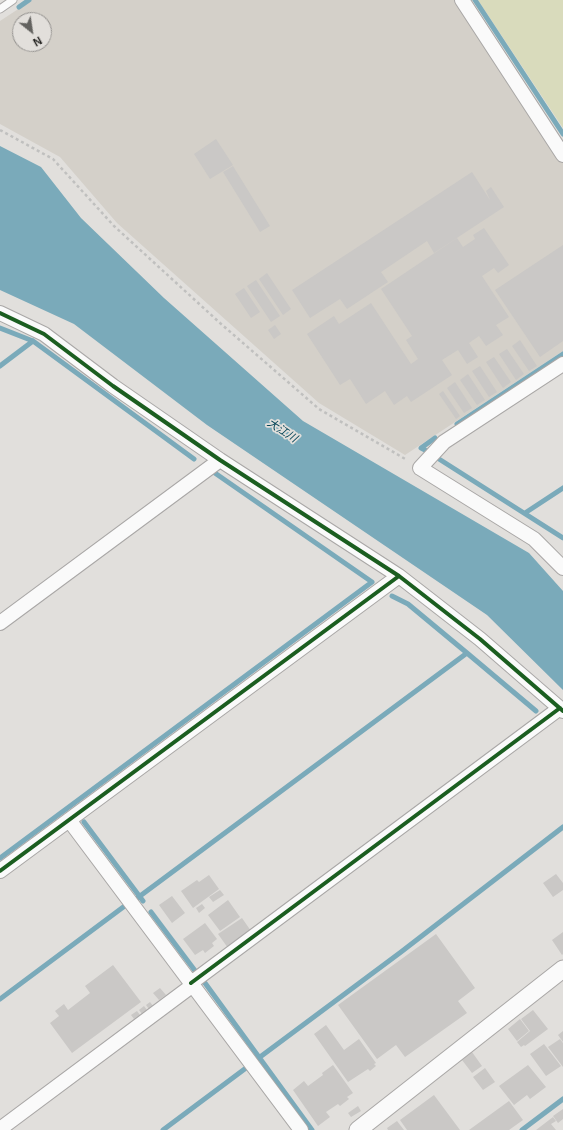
<!DOCTYPE html>
<html>
<head>
<meta charset="utf-8">
<style>
  body { margin:0 }
  #map { position:relative; width:563px; height:1130px; overflow:hidden; background:#e1dfdc; font-family:Arial,sans-serif }
  canvas { display:block }
  .north { position:absolute; left:12px; top:12px; width:40px; height:40px; box-sizing:border-box; background:#e2dfdb; border:1px solid #94928f; border-radius:50%; rotate:150deg; font-size:11px; font-weight:700; line-height:16px; text-align:center; color:#1f1e1c }
  .north::after { content:''; display:block; margin:auto; width:14px; height:18px; background:#63625f; clip-path:polygon(50% 0,100% 100%,50% 72%,0 100%) }
</style>
</head>
<body>
<div id="map">
<canvas width="563" height="1130"></canvas>
<div class="north">N</div>
</div>
<script>
const context = document.querySelector('canvas').getContext('2d');
context.lineJoin = 'round';
function fillPath(path, color) { context.fillStyle = color; context.fill(path, 'evenodd'); }
const shape = rows => new Path2D(rows.map(r => 'M' + r).join(''));
function stroke(path, color, width, dash) { context.strokeStyle = color; context.lineWidth = width; context.lineCap = dash ? 'butt' : 'round'; context.setLineDash(dash || []); context.stroke(path); }
function write(font, color, halo, rows, align = 'center') {
  context.font = font + ' Arial,"Noto Sans JP",sans-serif'; context.lineWidth = 3.5; context.setLineDash([]); context.textBaseline = 'middle'; context.strokeStyle = halo; context.fillStyle = color; for (const [text, x, y, turn = 0] of rows) {
    context.save(); context.translate(x, y); context.rotate((+turn || 0) * Math.PI / 180); context.textAlign = isNaN(turn) ? turn : align; if (halo) context.strokeText(text, 0, 0); context.fillText(text, 0, 0); context.restore();
  }
}
const built = shape([
  [32,0,455,0,563,162,563,351,405,455,319,403,117,223,60,157,0,124,0,21],
  [20,20,44,20,44,44,20,44]
]);
const green = shape([
  [478,0,563,0,563,128]
]);
const water = shape([
  [0,146,41,167,81,218,164,298,303,421,529,553,563,591,563,690,487,615,207,425,74,324,0,290]
]);
const stream = shape([
  [475,0,563,134],
  [19,7,29,0],
  [0,328,33,341,194,459],
  [0,366,33,341],
  [457,424,563,354],
  [425,450,421,448,435,438],
  [439,459,563,538],
  [525,513,563,488],
  [392,596,408,604,467,653],
  [84,822,143,901],
  [0,858,372,582,212,471],
  [136,899,467,653,536,711],
  [151,912,196,972],
  [205,983,312,1130],
  [0,999,126,905],
  [256,1060,401,952,563,827],
  [163,1130,246,1068],
  [522,1130,563,1099]
]);
const building = shape([
  [216,139,233,165,210,179,194,154],
  [233,166,270,226,260,232,223,172],
  [472,172,490,200,486,191,491,187,504,207,434,253,427,241,381,272,388,282,347,309,340,299,310,318,292,290],
  [484,228,509,265,498,273,494,268,482,276,509,317,496,325,503,335,486,346,479,336,469,343,478,357,467,364,458,350,442,360,452,375,411,402,407,396,394,405,385,391,366,404,350,379,340,385,307,334,334,316,339,324,371,303,411,364,418,359,406,340,412,336,381,289,457,238,463,247,475,239,473,235],
  [563,245,563,341,540,357,495,290],
  [267,273,291,309,283,315,259,279],
  [256,280,280,316,271,322,247,286],
  [244,288,260,312,251,318,235,294],
  [275,325,281,334,274,339,268,330],
  [520,340,537,366,529,371,512,346],
  [507,349,524,374,516,380,499,354],
  [494,357,511,382,503,388,486,362],
  [480,366,497,392,489,397,472,371],
  [468,374,485,400,477,405,460,380],
  [455,382,472,408,464,413,447,388],
  [443,391,460,416,456,419,439,394],
  [556,874,563,883,563,890,553,897,543,883],
  [209,875,219,889,193,908,181,891,197,880,199,882],
  [220,890,224,895,213,902,209,897],
  [172,896,185,913,172,923,159,905],
  [228,900,240,917,220,931,208,915],
  [202,904,205,908,199,913,196,908],
  [242,918,251,931,228,948,218,934],
  [205,923,217,939,212,943,214,946,205,953,203,950,195,955,183,939],
  [563,932,563,954,562,955,552,940],
  [436,934,475,988,458,1001,467,1013,405,1057,396,1045,377,1059,338,1005],
  [113,965,141,1002,72,1053,50,1023,59,1016,55,1011,64,1004,68,1010,90,993,85,986],
  [160,988,166,995,159,1000,153,993],
  [150,1002,153,1006,149,1009,146,1005],
  [144,1006,147,1010,142,1014,139,1010],
  [533,1010,548,1029,525,1046,524,1045,521,1047,517,1042,530,1031,521,1019],
  [137,1011,140,1015,134,1019,131,1015],
  [520,1019,529,1031,517,1041,508,1029],
  [326,1025,344,1050,359,1039,376,1063,374,1064,376,1066,370,1071,368,1069,348,1082,314,1034],
  [563,1031,563,1042,558,1035],
  [560,1039,563,1043,563,1067,548,1047],
  [544,1044,561,1066,546,1076,530,1054],
  [472,1052,482,1066,472,1073,462,1060],
  [333,1065,353,1093,347,1097,349,1099,340,1106,338,1104,326,1112,330,1117,318,1126,293,1090,304,1081,308,1086,323,1075,322,1073],
  [528,1065,546,1087,530,1099,527,1095,514,1105,499,1086],
  [485,1068,495,1082,483,1090,473,1077],
  [434,1095,460,1130,407,1130,400,1120],
  [509,1101,523,1120,509,1130,469,1130],
  [358,1106,361,1111,351,1117,348,1113],
  [563,1109,563,1119,558,1123,553,1116],
  [553,1117,556,1121,551,1124,556,1130,536,1130],
  [397,1121,404,1130,388,1130,387,1128]
]);
const path = shape([
  [0,130,53,159,114,226,220,323,319,409,407,460]
]);
const service = shape([
  [0,9,13,0]
]);
const minor = shape([
  [462,0,563,155],
  [0,313,44,334,113,386,220,460,399,576,480,639,563,711],
  [563,364,444,442,420,468,534,539,563,568],
  [0,623,220,460],
  [69,820,301,1130],
  [0,871,399,576],
  [191,983,560,708],
  [0,1129,193,985]
]);
const tertiary = shape([
  [358,1130,563,969]
]);
const cycleway = shape([
  [0,313,44,334,113,386,220,460,399,576,480,639,563,711],
  [0,871,399,576],
  [191,983,560,708]
]);
const waterNames = [
  ["大江川",282,431,33]
];
fillPath(built, '#d4d0c9');
fillPath(green, '#d9dbbc');
fillPath(water, '#7aaaba');
stroke(stream, '#7aaaba', 5);
fillPath(building, '#cac8c6');
stroke(service, '#a9a7a6', 9);
stroke(minor, '#a9a7a6', 16);
stroke(tertiary, '#a9a7a6', 19);
stroke(path, '#c0c0bf', 2.5, [3, 3]);
stroke(service, '#fafafa', 7);
stroke(minor, '#fafafa', 14);
stroke(tertiary, '#fafafa', 17);
stroke(cycleway, '#1b5e20', 4);
write('italic 11px', '#054557', '#e2dfdb', waterNames);
</script>
</body>
</html>
